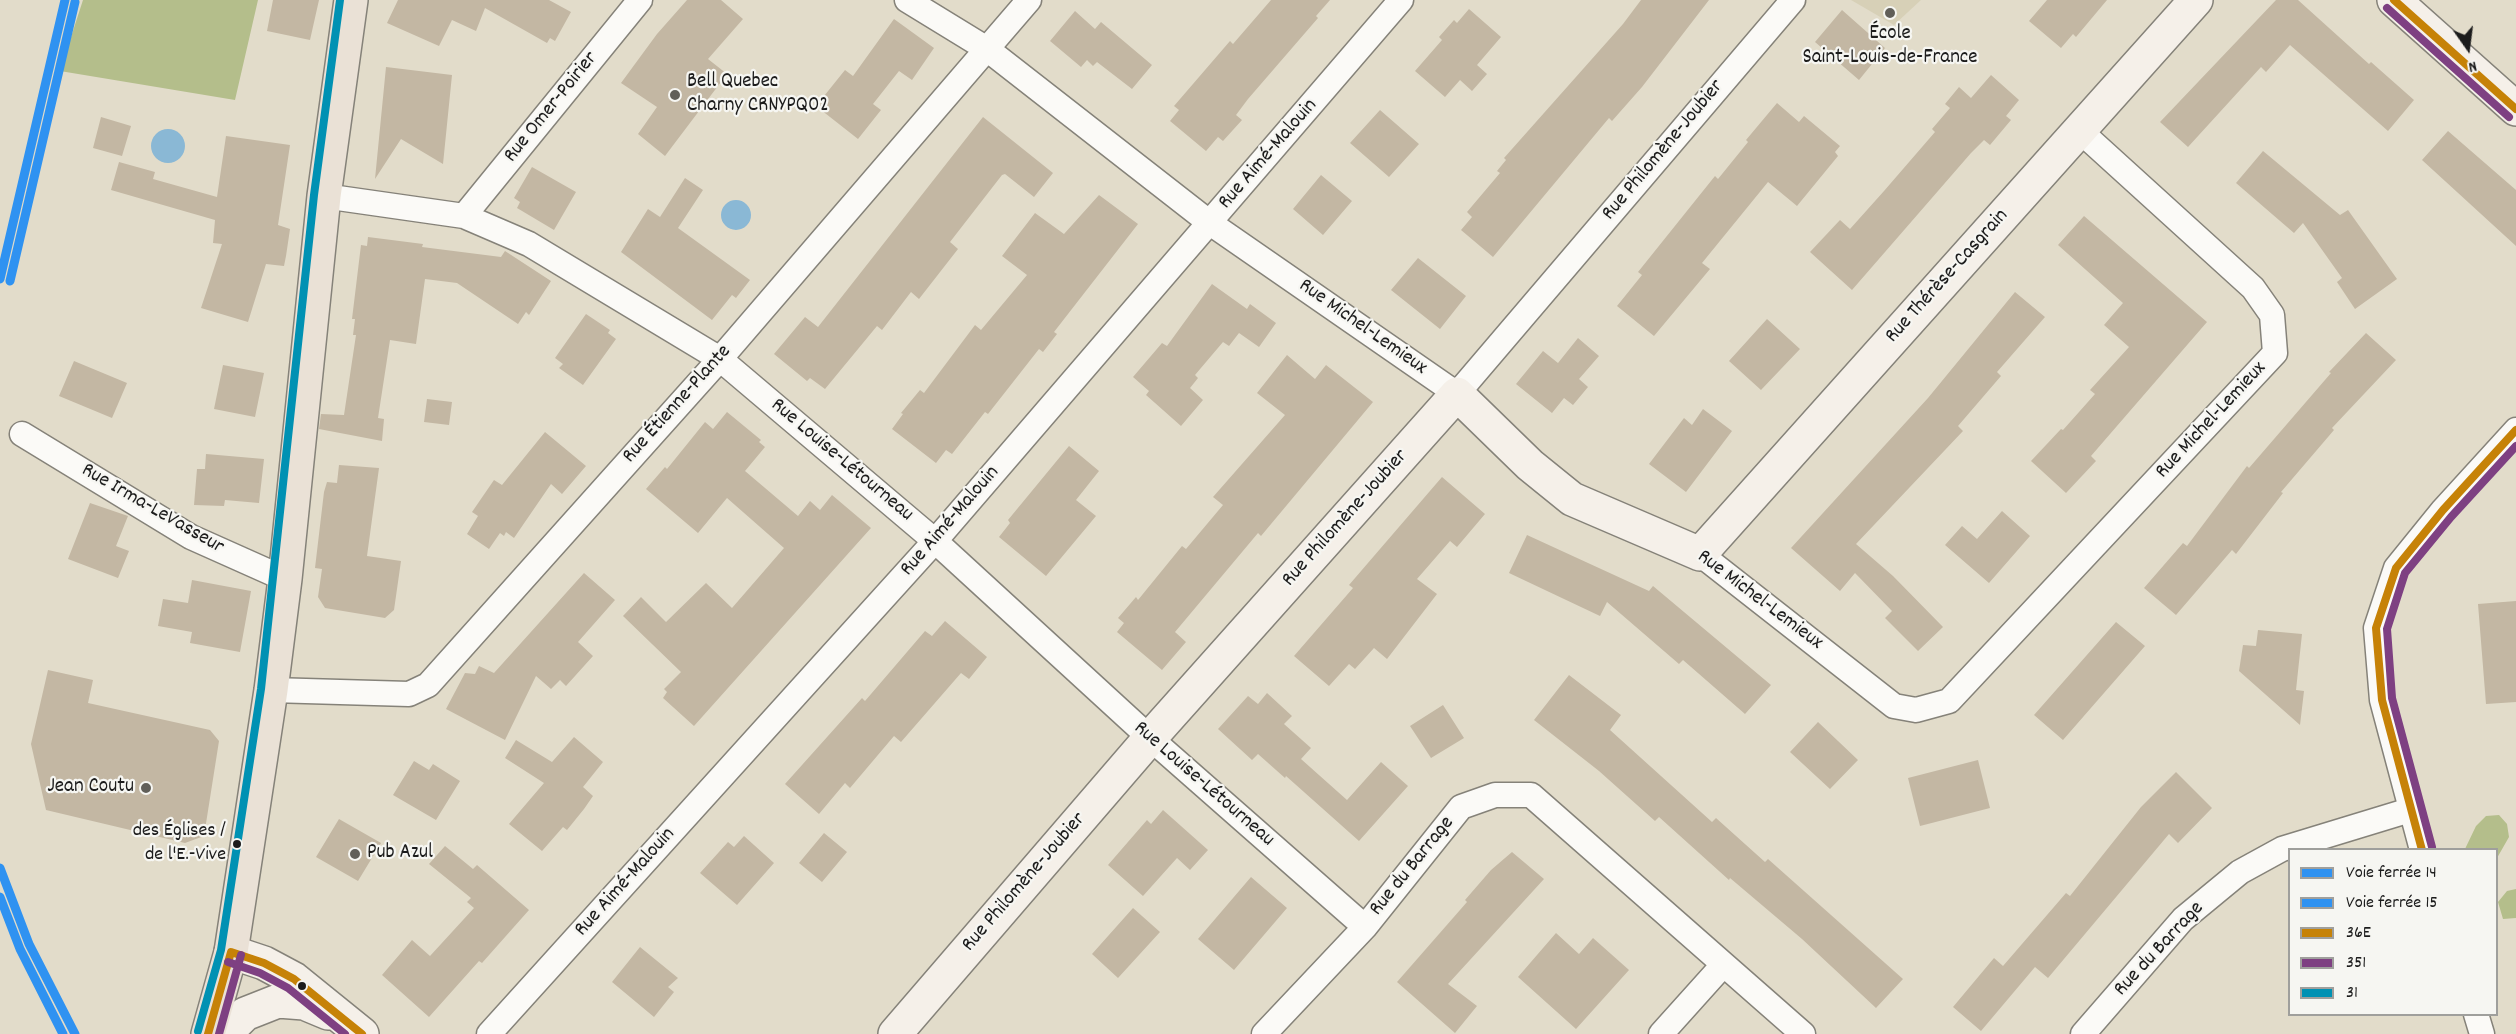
<!DOCTYPE html>
<meta charset="utf-8">
<style>
body{margin:0}
#map{position:relative;width:2516px;height:1034px;overflow:hidden;background:#e2dcca;font-family:Dekko,sans-serif}
canvas{display:block}
.legend{position:absolute;left:2288px;top:848px;width:210px;height:168px;box-sizing:border-box;background:#f6f6f2;border:2px solid #9f9f9c;margin:0;padding:8px 10px;list-style:none;font-size:18px;color:#1c1c1c}
.legend li{display:flex;align-items:center;gap:12px;height:30px}
.legend b{width:30px;border:2px solid #9f9f9c}
.north{position:absolute;left:2438px;top:18px;width:60px;height:60px;-webkit-text-stroke:4px #f6f6f2;paint-order:stroke;rotate:166deg;font-size:16px;font-weight:700;line-height:24px;text-align:center;color:#1c1c1c}
.north::after{content:'';display:block;margin:auto;width:21px;height:27px;background:#1c1c1c;clip-path:polygon(50% 0,100% 100%,50% 72%,0 100%)}
</style>
<div id="map">
<canvas width="2516" height="1034"></canvas>
<ul class="legend">
<li><b style="height:8px;background:#2f92f1"></b>Voie ferrée 14</li>
<li><b style="height:8px;background:#2f92f1"></b>Voie ferrée 15</li>
<li><b style="height:8px;background:#c68207"></b>36E</li>
<li><b style="height:8px;background:#7e4082"></b>351</li>
<li><b style="height:8px;background:#0091b3"></b>31</li>
</ul>
<div class="north">N</div>
</div>
<script>
const ctx = document.querySelector('canvas').getContext('2d');
ctx.lineJoin = 'round';
function fill(path, color) { ctx.fillStyle = color; ctx.fill(path, 'evenodd'); }
const toPath = rows => new Path2D(rows.map(r => 'M' + r).join(''));
function trace(path, color, width, dash) { ctx.strokeStyle = color; ctx.lineWidth = width; ctx.lineCap = dash ? 'butt' : 'round'; ctx.setLineDash(dash || []); ctx.stroke(path); }
function drawText(font, color, halo, rows, align = 'center') {
  ctx.font = font + ' Dekko,sans-serif'; ctx.lineWidth = 4.5; ctx.setLineDash([]); ctx.textBaseline = 'middle'; ctx.strokeStyle = halo; ctx.fillStyle = color; for (const [text, x, y, turn = 0] of rows) {
    ctx.save(); ctx.translate(x, y); ctx.rotate((+turn || 0) * Math.PI / 180); ctx.textAlign = isNaN(turn) ? turn : align; if (halo) ctx.strokeText(text, 0, 0); ctx.fillText(text, 0, 0); ctx.restore();
  }
}
fill(toPath([
 [1851,0,1921,0,1894,25]
]), '#d7d0b7');
fill(toPath([
 [83,0,258,0,235,100,60,71],
 [2499,815,2507,824,2509,837,2497,858,2496,850,2465,849,2476,826,2486,816],
 [2516,889,2516,918,2503,919,2498,902,2507,891]
]), '#b4be8b');
fill(toPath([
 '151 146a17 17 0 1 1 34 0a17 17 0 1 1-34 0Z',
 '721 215a15 15 0 1 1 30 0a15 15 0 1 1-30 0Z'
]), '#8ab8d5');
fill(toPath([
 [273,0,319,0,310,40,267,31],
 [398,0,549,0,571,12,555,41,550,38,547,43,485,8,476,31,452,20,439,46,387,23],
 [687,0,721,0,743,19,708,59,727,74,665,156,638,134,657,107,621,83,657,34],
 [1271,0,1330,0,1316,16,1318,18,1248,99,1236,115,1242,120,1223,141,1218,137,1206,151,1170,121,1179,110,1174,106,1230,41,1233,44],
 [1641,0,1709,0,1642,87,1612,121,1609,118,1493,257,1461,230,1472,217,1467,212,1500,173,1497,171,1506,160,1504,158,1623,24],
 [2047,0,2107,0,2076,37,2073,34,2061,48,2029,21],
 [2276,0,2298,0,2369,64,2371,62,2414,100,2388,131,2290,45,2266,72,2261,67,2188,147,2160,122],
 [1469,9,1501,37,1477,65,1487,74,1472,91,1460,80,1445,97,1415,71,1442,40,1439,37,1454,20,1457,23],
 [1842,10,1885,48,1859,80,1815,42],
 [1075,11,1095,29,1101,22,1152,65,1132,89,1097,62,1093,66,1087,60,1081,67,1050,41],
 [894,19,934,48,912,80,899,71,873,104,881,110,858,139,816,106,845,70,853,76],
 [386,67,452,75,443,164,401,139,375,179],
 [1991,75,2019,100,2006,116,2011,120,1990,145,1984,140,1971,153,1852,290,1810,252,1840,220,1850,229,1884,191,1935,132,1932,129,1950,108,1945,104,1959,87,1971,98],
 [1777,103,1799,122,1804,116,1840,146,1835,152,1838,156,1797,206,1768,182,1702,263,1710,269,1654,336,1617,306,1642,275,1638,272,1715,176,1718,179,1748,142,1746,140],
 [1380,110,1419,144,1389,177,1350,143],
 [101,117,131,126,122,156,93,148],
 [983,117,1053,173,1034,197,1005,174,1002,175,950,242,958,249,919,299,911,292,882,330,877,326,825,389,810,378,807,381,774,354,805,317,818,327],
 [2448,131,2516,190,2516,246,2422,160],
 [226,136,290,145,278,225,290,229,286,256,284,266,266,264,248,322,201,308,222,244,213,243,215,220,111,190,119,162,155,172,153,179,217,197],
 [2263,151,2340,215,2348,210,2397,279,2355,309,2337,282,2342,278,2303,223,2294,233,2236,183],
 [532,167,576,192,554,230,517,208,520,202,514,198],
 [1321,175,1352,201,1323,235,1293,209],
 [685,178,703,190,678,228,750,280,736,298,732,295,712,320,621,252,648,209,660,217],
 [1099,195,1138,224,1054,332,1057,334,1043,352,1039,349,988,414,985,412,952,454,946,450,936,463,892,429,903,414,901,413,920,390,924,393,975,325,981,330,1027,275,1002,256,1035,213,1064,234],
 [2084,216,2207,322,2091,456,2096,461,2066,493,2031,461,2061,429,2063,430,2095,394,2090,390,2129,347,2104,325,2123,303,2058,245],
 [368,237,423,244,422,247,501,257,505,251,551,281,529,315,526,312,518,324,457,283,425,279,416,344,390,340,378,418,384,419,382,441,319,429,321,414,344,415,356,335,353,335,355,319,352,319,361,245,367,246],
 [1418,258,1466,296,1440,329,1391,290],
 [1212,284,1247,309,1250,304,1276,323,1259,347,1239,333,1229,346,1223,342,1195,375,1198,378,1190,388,1203,400,1181,426,1146,395,1149,391,1133,377,1162,343,1167,346],
 [2015,292,2045,317,1997,372,2001,376,1958,426,1963,431,1856,544,1893,576,1943,627,1918,651,1885,618,1892,611,1855,573,1840,591,1791,548,1928,398],
 [586,314,610,330,608,333,616,339,583,385,559,368,563,364,555,358],
 [1767,319,1800,349,1761,390,1729,361],
 [2366,333,2396,360,2332,428,2334,430,2281,492,2283,493,2236,554,2232,550,2176,615,2144,588,2183,543,2187,546,2247,466,2249,468,2331,373,2329,372],
 [1578,338,1599,356,1579,379,1588,387,1573,405,1564,398,1552,413,1516,384,1543,351,1558,363],
 [1287,355,1315,379,1326,365,1373,402,1261,536,1258,533,1175,632,1186,642,1162,670,1117,632,1124,623,1118,618,1136,597,1138,600,1182,546,1186,549,1223,505,1213,497,1285,415,1257,393],
 [74,361,127,383,112,418,59,396],
 [223,365,264,373,255,417,214,409],
 [427,399,452,402,449,425,424,422],
 [1703,409,1732,431,1686,492,1649,464,1684,418,1692,425],
 [727,412,761,440,759,442,765,447,745,471,798,516,810,501,820,510,832,495,871,528,694,726,663,698,667,692,664,689,681,672,623,616,641,597,666,622,706,583,732,608,784,548,727,498,698,533,646,489,665,467,667,469,705,422,713,429],
 [545,432,586,466,562,494,551,484,514,538,506,532,504,536,500,533,489,549,467,534,478,516,472,512,494,480,502,485],
 [1069,446,1099,471,1076,500,1096,516,1046,576,999,537,1010,523,1008,520],
 [206,454,264,459,259,503,225,500,224,506,194,505,197,469,205,469],
 [339,465,379,468,367,556,401,561,394,610,385,618,325,608,318,597,322,569,315,568,324,492,327,482,337,483],
 [1442,477,1485,514,1457,547,1450,541,1417,579,1437,594,1387,659,1374,648,1355,669,1349,664,1329,686,1294,656,1353,588,1349,585],
 [90,503,128,516,116,546,129,551,118,578,68,559],
 [2002,511,2030,536,1989,583,1945,545,1962,526,1977,539],
 [1527,535,1649,591,1653,586,1771,685,1745,714,1683,660,1679,664,1607,602,1600,616,1509,573],
 [584,573,615,600,578,642,593,656,566,686,560,680,551,689,536,676,505,740,446,709,465,673,475,674,479,666,494,673],
 [192,580,251,591,240,652,190,643,192,632,158,626,163,599,188,603],
 [2516,601,2516,702,2486,704,2478,604],
 [945,621,987,657,969,679,961,673,901,742,894,736,850,788,845,783,819,814,785,784,862,698,865,701,925,631,932,636],
 [2116,622,2145,646,2063,740,2034,715],
 [2258,630,2302,634,2296,690,2304,691,2300,725,2239,671,2243,645,2256,646],
 [48,670,93,680,88,703,210,730,219,741,204,836,185,843,46,810,31,744],
 [1569,675,1621,715,1610,730,1712,822,1716,818,1765,862,1768,859,1903,979,1876,1008,1802,939,1730,878,1729,880,1659,817,1655,821,1599,771,1534,720],
 [1267,693,1292,716,1284,724,1311,748,1301,759,1347,800,1381,762,1408,786,1359,841,1286,776,1285,778,1258,754,1252,760,1218,729,1248,696,1258,704],
 [1443,705,1464,738,1431,758,1410,726],
 [1818,722,1858,760,1830,789,1790,752],
 [574,737,603,762,583,787,593,796,584,809,567,830,563,827,542,851,509,824,544,783,505,758,516,740,552,762],
 [1978,760,1990,808,1920,826,1908,778],
 [414,761,429,770,433,764,460,781,436,820,393,795],
 [2176,772,2212,808,2178,843,2169,834,2048,978,2035,967,1981,1031,1953,1007,1994,958,2003,966,2066,893,2070,896,2141,807],
 [1163,810,1208,850,1190,870,1177,858,1143,896,1108,865,1147,820,1151,824],
 [339,819,381,843,358,881,316,857],
 [824,833,847,852,822,882,799,863],
 [744,836,774,863,737,905,700,873,728,842,734,847],
 [445,846,473,869,477,865,529,910,482,963,479,961,429,1017,382,975,412,940,430,956,474,908,467,902,471,898,429,864],
 [1512,852,1544,879,1448,984,1477,1006,1455,1033,1397,982,1467,902,1465,900,1491,870],
 [1251,877,1287,908,1234,970,1198,939],
 [1133,908,1160,932,1118,978,1092,954],
 [1556,933,1579,954,1593,938,1629,970,1576,1029,1518,977],
 [640,947,678,978,668,987,674,992,654,1017,612,982]
]), '#c3b7a3');
const street = toPath([
 [907,0,987,49,1210,223,1457,394,1793,0],
 [324,196,464,216,529,244,720,359,935,541,1150,738,1365,927],
 [464,216,640,0],
 [22,434,191,537,285,579],
 [1700,554,1894,706,1916,710,1949,701,2275,353,2272,315,2253,288,2079,130],
 [271,690,409,694,428,685,720,359,1029,0],
 [2422,850,2382,700,2376,628,2396,568,2443,510,2516,430],
 [2476,1014,2482,1034],
 [489,1034,935,541,1401,0],
 [1264,1034,1365,927,1461,807,1495,795,1531,795,1803,1034],
 [1661,1034,1723,965],
 [2083,1034,2183,919,2240,872,2282,849,2410,810]
]);
const secondary = toPath([
 [2394,0,2516,109],
 [231,952,264,963,294,979,362,1034],
 [225,1034,245,1014,278,1001,304,1003,328,1013],
 [895,1034,1150,738,1457,394,1530,465,1572,499,1700,554,2196,0]
]);
const primary = toPath([
 [208,1034,231,952,271,690,285,579,324,196,351,0]
]);
trace(street, '#858279', 27);
trace(secondary, '#858279', 36);
trace(primary, '#858279', 36);
trace(street, '#fbfaf7', 24);
trace(secondary, '#f5f0e9', 33);
trace(primary, '#eae1d6', 33);
trace(toPath([
 [2394,0,2516,109],
 [2422,850,2382,700,2376,628,2396,568,2443,510,2516,430],
 [231,952,264,963,294,979,362,1034],
 [208,1034,231,952]
]), '#c68207', 8);
trace(toPath([
 [2387,8,2509,117],
 [2432,847,2392,698,2387,629,2405,573,2451,517,2516,446],
 [228,962,260,973,288,988,345,1034],
 [219,1034,241,955]
]), '#7e4082', 8);
trace(toPath([
 [198,1031,221,950,261,689,314,195,340,0]
]), '#0091b3', 8);
trace(toPath([
 [0,279,65,0],
 [0,868,29,944,75,1034]
]), '#2f92f1', 9);
trace(toPath([
 [10,281,75,2],
 [0,897,20,949,63,1034]
]), '#2f92f1', 9);
for (const [x, y, r, color] of [
 [1890,13,6,"#615f59"],
 [675,95,6,"#615f59"],
 [146,788,6,"#615f59"],
 [237,844,5,"#1c1c1c"],
 [355,854,6,"#615f59"],
 [302,986,5,"#1c1c1c"]
]) { const dot = new Path2D(); dot.arc(x, y, r, 0, 2 * Math.PI); ctx.fillStyle = color; ctx.fill(dot); trace(dot, '#f6f6f2', 2); }
drawText('20px', '#1c1c1c', '#f6f6f2', [
 ["des Églises /",226,832],
 ["de l'E.-Vive",226,856]
], 'right');
drawText('21px', '#1c1c1c', '#f6f6f2', [
 ["École",1890,35,"center"],
 ["Saint-Louis-de-France",1890,59,"center"],
 ["Bell Quebec",687,83],
 ["Charny CRNYPQ02",687,107],
 ["Jean Coutu",134,788,"right"],
 ["Pub Azul",367,854]
], 'left');
drawText('21px', '#1c1c1c', '#f6f6f2', [
 ["Rue Omer-Poirier",552,108,-51],
 ["Rue Philomène-Joubier",1664,151,-50],
 ["Rue Aimé-Malouin",1269,155,-49],
 ["Rue Thérèse-Casgrain",1948,277,-48],
 ["Rue Michel-Lemieux",1362,328,35],
 ["Rue Étienne-Plante",678,405,-48],
 ["Rue Michel-Lemieux",2212,421,-47],
 ["Rue Louise-Létourneau",841,461,40],
 ["Rue Irma-LeVasseur",152,510,30],
 ["Rue Philomène-Joubier",1346,519,-48],
 ["Rue Aimé-Malouin",951,522,-49],
 ["Rue Michel-Lemieux",1759,601,37],
 ["Rue Louise-Létourneau",1203,785,41],
 ["Rue du Barrage",1413,867,-51],
 ["Rue Aimé-Malouin",626,883,-48],
 ["Rue Philomène-Joubier",1025,883,-49],
 ["Rue du Barrage",2160,950,-47]
]);
</script>
